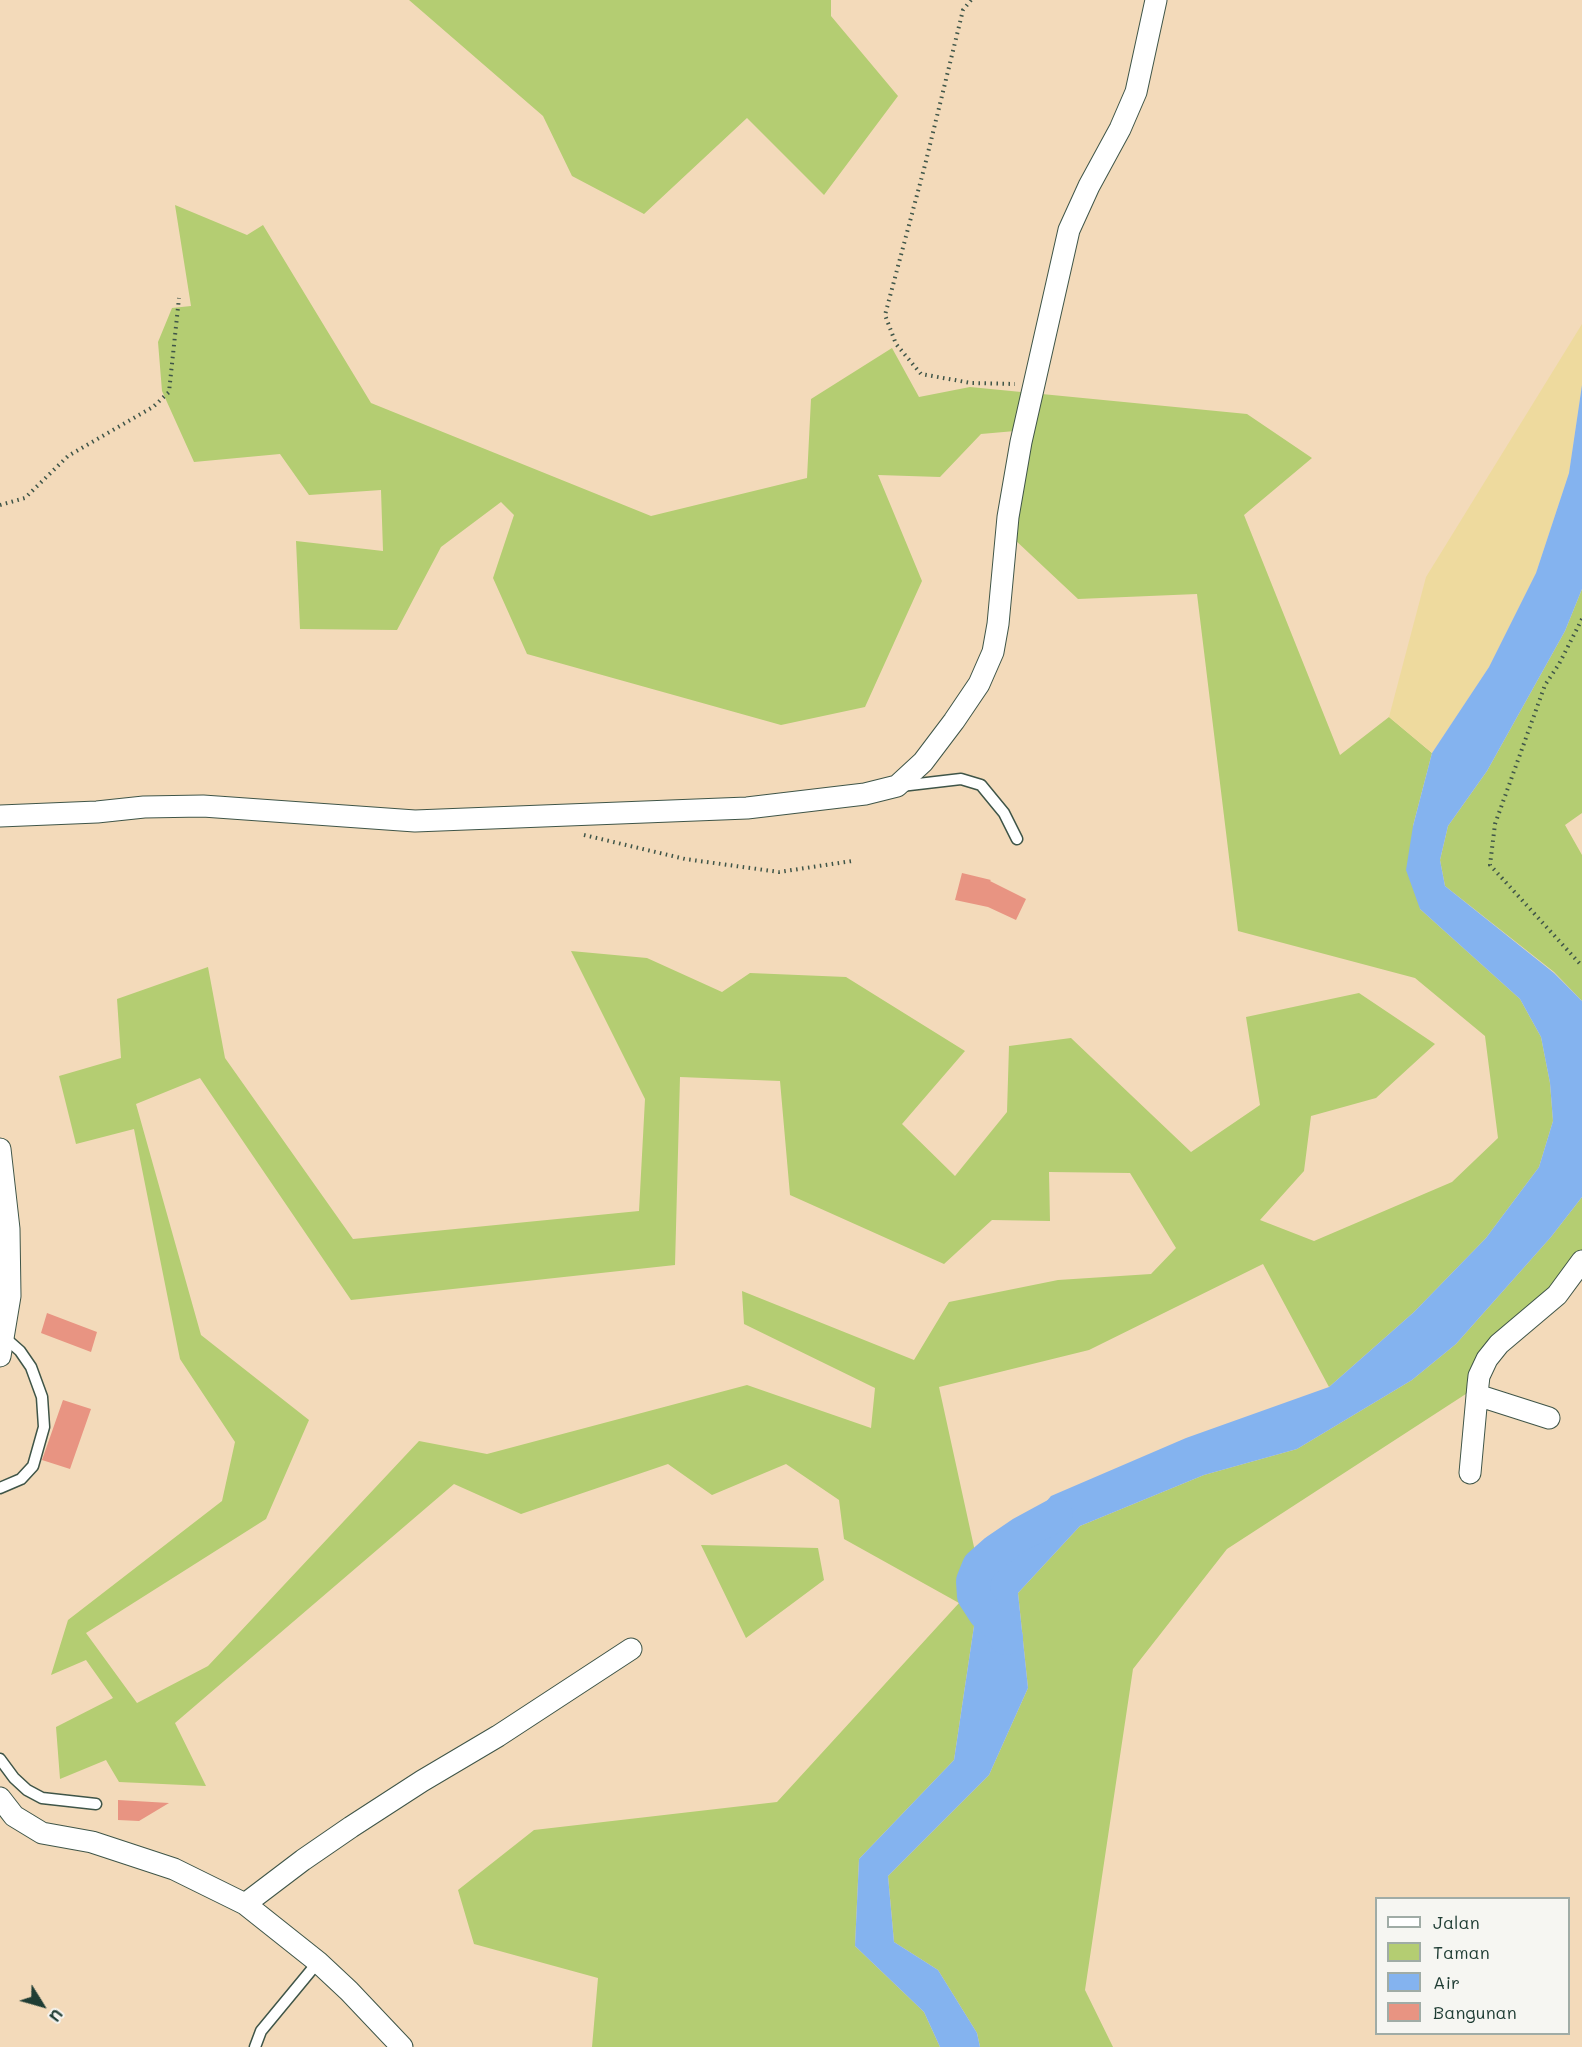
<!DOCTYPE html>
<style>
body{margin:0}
#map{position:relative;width:1582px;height:2047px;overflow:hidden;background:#f3daba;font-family:Mali,sans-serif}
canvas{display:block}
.legend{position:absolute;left:1375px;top:1897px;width:195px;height:138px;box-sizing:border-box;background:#f6f6f2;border:2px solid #a0aca6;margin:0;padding:8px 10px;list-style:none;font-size:18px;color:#1f3d34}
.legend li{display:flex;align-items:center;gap:12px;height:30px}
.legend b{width:30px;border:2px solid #a0aca6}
.north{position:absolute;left:12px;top:1975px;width:60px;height:60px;-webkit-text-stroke:4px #f6f6f2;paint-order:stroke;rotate:127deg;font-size:16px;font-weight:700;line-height:24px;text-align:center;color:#1f3d34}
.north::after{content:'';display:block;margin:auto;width:21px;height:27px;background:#1f3d34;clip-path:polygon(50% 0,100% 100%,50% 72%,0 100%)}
</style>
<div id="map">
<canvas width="1582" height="2047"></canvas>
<ul class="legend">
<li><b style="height:8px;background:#fff"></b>Jalan</li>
<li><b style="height:16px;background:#b4cd72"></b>Taman</li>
<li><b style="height:16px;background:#84b3ef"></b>Air</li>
<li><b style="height:16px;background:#e89482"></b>Bangunan</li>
</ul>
<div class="north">U</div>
</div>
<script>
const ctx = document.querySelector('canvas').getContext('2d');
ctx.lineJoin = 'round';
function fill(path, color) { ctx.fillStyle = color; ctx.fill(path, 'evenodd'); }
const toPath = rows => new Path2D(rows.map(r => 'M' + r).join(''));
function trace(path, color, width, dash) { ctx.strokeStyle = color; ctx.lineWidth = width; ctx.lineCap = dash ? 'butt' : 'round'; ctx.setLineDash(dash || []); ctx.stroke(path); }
fill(toPath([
 [409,0,831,0,831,16,898,96,824,195,747,118,644,214,572,176,543,116],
 [175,205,247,235,263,225,371,403,651,516,807,478,811,399,892,348,919,397,970,387,1247,414,1312,458,1244,515,1340,755,1389,717,1432,753,1413,826,1420,909,1520,999,1541,1037,1550,1083,1553,1121,1539,1167,1486,1238,1414,1312,1329,1387,1263,1264,1089,1350,939,1387,981,1579,954,1760,859,1859,855,1946,924,2012,940,2047,592,2047,598,1978,474,1944,458,1890,534,1830,777,1802,959,1603,844,1539,839,1500,786,1464,712,1495,668,1464,521,1514,454,1484,175,1723,206,1786,119,1782,106,1760,60,1779,56,1727,113,1698,86,1660,51,1675,68,1620,222,1501,235,1442,180,1359,134,1129,76,1144,59,1076,121,1058,117,999,208,967,225,1058,353,1239,639,1211,645,1099,571,951,647,958,722,992,750,973,846,977,965,1051,902,1124,955,1176,1007,1112,1009,1046,1071,1038,1191,1152,1260,1105,1246,1017,1359,993,1435,1044,1376,1098,1311,1116,1304,1171,1260,1220,1314,1241,1452,1182,1498,1138,1485,1036,1415,978,1238,931,1197,594,1078,599,998,524,1015,431,981,434,940,477,878,475,922,581,865,707,781,725,527,654,493,578,514,515,501,502,441,547,397,630,300,629,296,541,383,551,381,490,309,495,280,454,194,462,162,391,158,342,172,308,191,306],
 [680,1077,780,1081,790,1195,944,1264,992,1220,1050,1221,1049,1172,1130,1173,1176,1248,1151,1274,1058,1280,949,1302,914,1360,742,1291,744,1324,875,1388,871,1428,747,1385,487,1454,419,1441,208,1666,137,1703,86,1633,266,1519,309,1420,201,1335,136,1104,200,1078,351,1300,675,1265],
 [1582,589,1582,813,1565,825,1582,855,1582,1001,1554,972,1445,886,1440,860,1448,826,1487,771,1565,631],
 [1582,1197,1582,1253,1472,1390,1227,1549,1133,1669,1085,1990,1113,2047,980,2047,977,2033,938,1970,894,1942,888,1876,989,1775,1028,1688,1018,1593,1080,1526,1204,1475,1297,1449,1412,1380,1456,1344,1551,1237],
 [701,1545,818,1548,824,1580,746,1638]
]), '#b4cd72');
fill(toPath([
 [1582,324,1582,385,1569,473,1536,573,1489,667,1432,753,1389,717,1426,577]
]), '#eeda9e');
fill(toPath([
 [1582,385,1582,589,1565,631,1487,771,1448,826,1440,860,1445,886,1554,973,1582,1001,1582,1197,1551,1237,1456,1344,1412,1380,1297,1449,1204,1475,1080,1526,1018,1593,1028,1688,989,1775,888,1876,894,1942,938,1970,977,2033,980,2047,940,2047,924,2012,855,1946,859,1859,954,1760,981,1579,1051,1496,1186,1438,1329,1387,1414,1312,1486,1238,1539,1167,1553,1121,1550,1083,1541,1037,1520,999,1420,909,1406,870,1413,826,1432,753,1489,667,1536,573,1569,473]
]), '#84b3ef');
trace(toPath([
 [1006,1638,998,1624,985,1613,974,1596,973,1581,979,1566,996,1551,1021,1534,1056,1515]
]), '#84b3ef', 34);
fill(toPath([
 [962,873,991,880,990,881,1026,899,1016,920,988,907,955,900],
 [47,1313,97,1332,91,1352,41,1333],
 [63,1400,91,1409,70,1469,42,1460],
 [118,1800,169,1803,139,1821,118,1820]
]), '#e89482');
const service = toPath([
 [901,786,961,779,981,785,1004,813,1017,839],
 [0,1488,21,1479,33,1466,44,1427,42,1397,31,1367,20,1351,3,1336],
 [0,1759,14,1778,27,1790,42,1798,96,1804],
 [255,2047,261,2031,318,1962]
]);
const minor = toPath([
 [0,816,97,812,144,807,203,806,415,821,747,808,865,794,897,786,923,762,954,721,979,684,993,652,998,624,1008,517,1021,442,1069,230,1089,186,1120,129,1136,92,1156,0],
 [0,1149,9,1229,10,1296,0,1356],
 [1477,1395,1549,1418],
 [1470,1473,1478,1385,1479,1376,1487,1359,1499,1344,1557,1295,1582,1261],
 [0,1798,14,1816,42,1833,92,1842,174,1869,245,1904,318,1962,349,1991,402,2047],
 [245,1904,303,1860,351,1827,422,1781,498,1736,631,1649]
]);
trace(service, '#3f5548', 13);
trace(minor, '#3f5548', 23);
trace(toPath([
 [971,0,963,10,925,165,885,315,896,344,921,374,971,383,1015,384],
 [0,505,25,498,68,456,153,407,169,392,179,298],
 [1582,619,1559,664,1545,685,1495,824,1490,865,1582,966],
 [584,835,685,859,779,872,852,861]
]), '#3f5548', 4, [1.5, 4.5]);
trace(service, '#fff', 10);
trace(minor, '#fff', 21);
</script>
